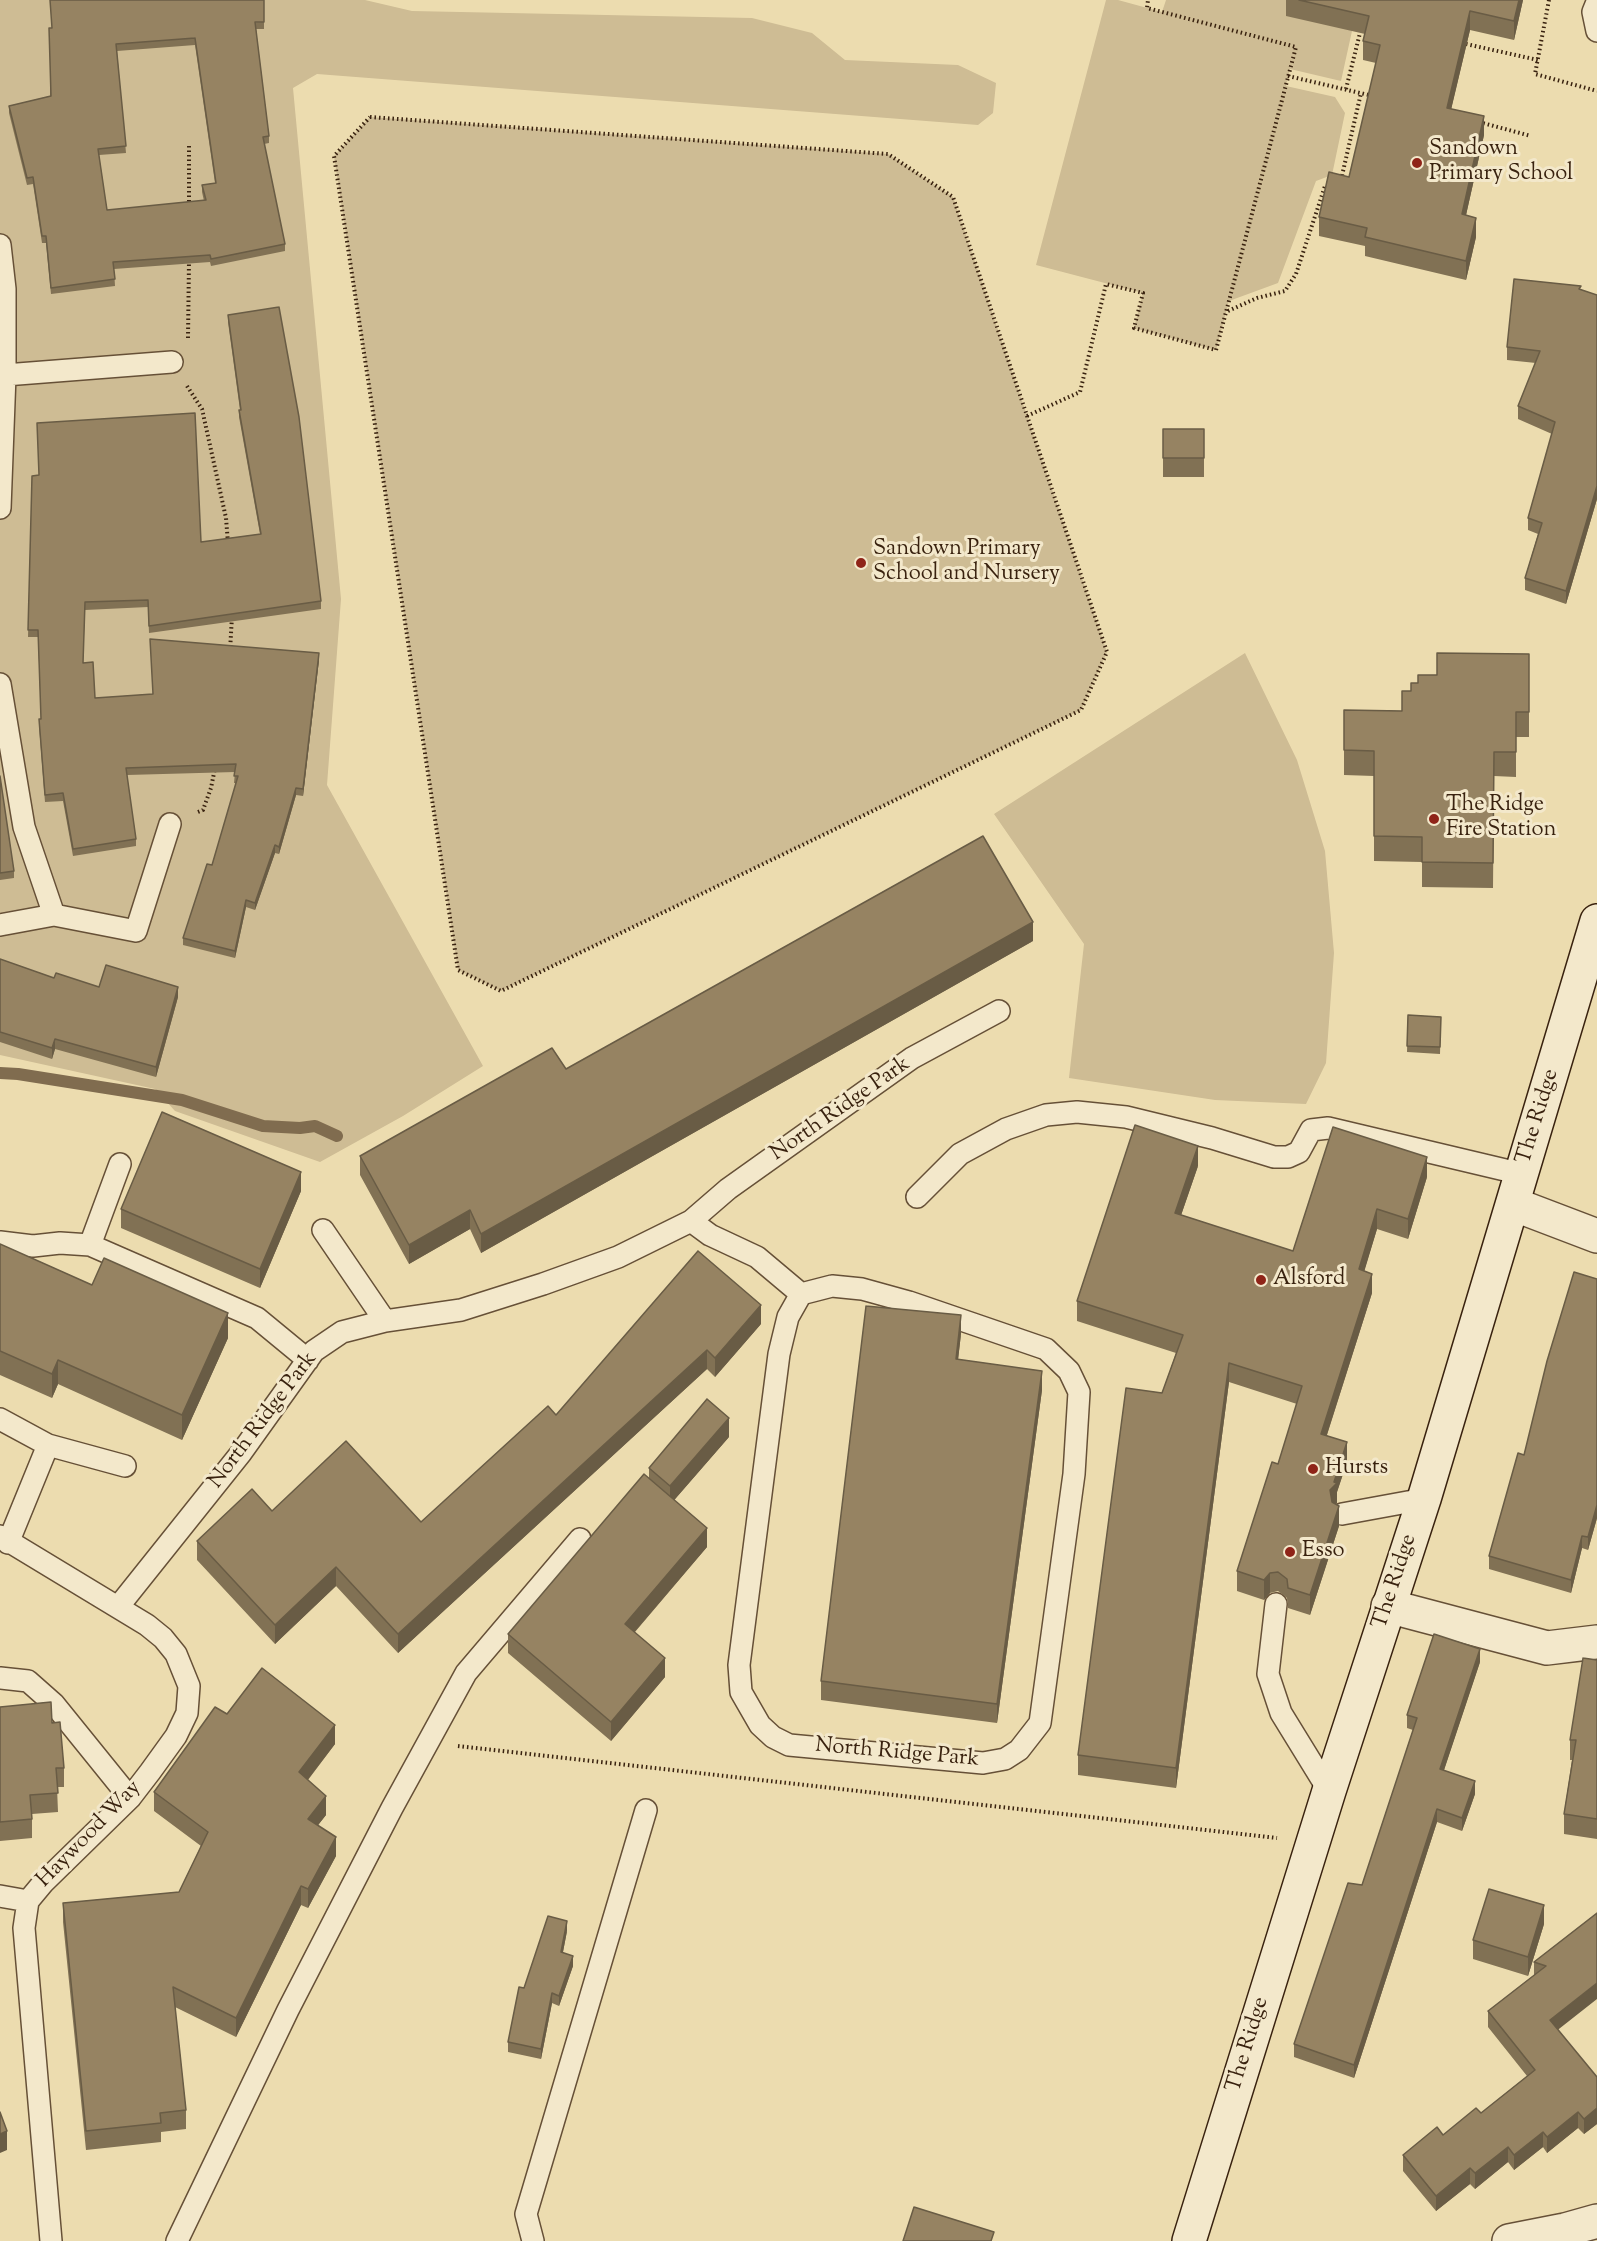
<!DOCTYPE html>
<style>
body{margin:0}
canvas{display:block;background:#ecdcaf}
</style>
<canvas width="1597" height="2241"></canvas>
<script>
const ctx = document.querySelector('canvas').getContext('2d');
ctx.lineJoin = 'round';
function fill(path, color) { ctx.fillStyle = color; ctx.fill(path, 'evenodd'); }
const toPath = rows => new Path2D(rows.map(r => 'M' + r).join(''));
function trace(path, color, width, dash) { ctx.strokeStyle = color; ctx.lineWidth = width; ctx.lineCap = dash ? 'butt' : 'round'; ctx.setLineDash(dash || []); ctx.stroke(path); }
function drawText(font, color, halo, rows, align = 'center') {
  ctx.font = font + ' "Sorts Mill Goudy",serif'; ctx.lineWidth = 6; ctx.setLineDash([]); ctx.textBaseline = 'middle'; ctx.strokeStyle = halo; ctx.fillStyle = color; for (const [text, x, y, turn = 0] of rows) {
    ctx.save(); ctx.translate(x, y); ctx.rotate((+turn || 0) * Math.PI / 180); ctx.textAlign = isNaN(turn) ? turn : align; if (halo) ctx.strokeText(text, 0, 0); ctx.fillText(text, 0, 0); ctx.restore();
  }
}
fill(toPath([
 [0,0,365,0,412,11,752,18,812,33,845,60,958,65,996,83,993,113,978,125,317,74,293,88,341,599,327,785,483,1066,403,1116,320,1162,175,1111,155,1089,0,1055],
 [1106,0,1118,0,1162,12,1166,0,1288,0,1352,31,1341,81,1290,69,1286,86,1335,97,1345,113,1332,175,1316,181,1278,283,1229,301,1216,350,1134,328,1143,293,1036,265],
 [370,117,888,154,953,197,1107,652,1081,710,501,991,458,970,334,156],
 [1245,653,1297,760,1325,851,1334,953,1326,1063,1306,1104,1215,1100,1069,1078,1084,944,994,814]
]), '#cebc94');
trace(toPath([
 [0,1073,18,1074,182,1100,263,1126,300,1128,315,1126,337,1136]
]), '#806c4f', 12);
const service = toPath([
 [1597,2,1593,12,1597,31],
 [0,245,5,289,5,375,0,508],
 [5,375,172,362],
 [0,684,24,827,54,915],
 [0,925,54,915,136,931,170,824],
 [917,1197,960,1154,1006,1129,1046,1115,1077,1112,1126,1117,1212,1138,1274,1157,1288,1157,1299,1152,1311,1130,1328,1128,1522,1174],
 [691,1221,728,1189,912,1058,999,1011],
 [323,1230,385,1321],
 [0,1242,33,1246,60,1243,90,1245,257,1318,308,1360],
 [90,1245,120,1164],
 [832,1286,862,1289,909,1302,1046,1349,1069,1371,1079,1392,1074,1474,1040,1723,1019,1750,1005,1759,983,1763,789,1745,773,1737,760,1725,741,1692,739,1665,779,1354,788,1317,801,1294,832,1286],
 [0,1419,48,1445,125,1466],
 [1342,1514,1424,1499],
 [0,1536,147,1625,163,1638,176,1654,189,1686,187,1713,176,1736,150,1772,130,1798,43,1883,28,1901,24,1928,51,2241],
 [8,1543,48,1445],
 [1276,1604,1268,1674,1281,1713,1329,1791],
 [118,1607,241,1453,314,1351,342,1332,385,1321,461,1310,543,1284,618,1257,691,1221,710,1235,757,1257,801,1294],
 [0,1678,28,1681,54,1704,130,1798],
 [0,1896,28,1901],
 [177,2241,288,2010,392,1808,466,1673,580,1539],
 [533,2241,526,2214,646,1810]
]);
const minor = toPath([
 [1513,1204,1597,1236],
 [1388,1606,1547,1648,1597,1642],
 [1509,2241,1565,2230,1597,2221]
]);
const secondary = toPath([
 [1189,2241,1329,1791,1424,1499,1597,921]
]);
trace(service, '#665037', 24);
trace(minor, '#665037', 36);
trace(secondary, '#39220f', 36);
trace(toPath([
 [1549,0,1535,74,1597,91],
 [1466,44,1538,60],
 [1288,76,1373,96],
 [1346,89,1360,33],
 [370,117,888,154,953,197,1107,652,1081,710,501,991,458,970,334,156,370,117],
 [1479,122,1531,136],
 [1341,180,1361,93],
 [189,206,189,143],
 [1228,311,1257,298,1285,291,1296,274,1325,186,1330,185],
 [188,338,189,261],
 [187,386,202,409,226,518,228,543],
 [1027,416,1080,392,1106,284,1143,293,1134,328,1216,350,1296,47,1147,8,1148,0],
 [230,651,232,616],
 [198,812,203,810,211,788,215,768],
 [458,1746,1277,1838]
]), '#39220f', 4, [1.5, 3]);
trace(service, '#f3e8cb', 21);
trace(minor, '#f3e8cb', 33);
trace(secondary, '#f3e8cb', 33);
fill(toPath([
 [1286,0,1523,0,1514,40,1470,30,1451,109,1484,135,1466,215,1476,237,1466,280,1365,256,1365,246,1319,236,1319,217,1349,177,1376,63,1363,60,1363,41,1365,34,1286,16],
 [264,22,264,29,256,29,269,136,269,143,264,144,285,244,285,251,211,266,210,262,114,269,115,286,51,294,46,243,42,243,33,184,27,185,9,113,9,106,50,96,51,28],
 [195,45,215,183,202,185,202,192,204,201,107,210,99,155,126,153,117,51],
 [1581,290,1597,295,1597,499,1566,604,1525,590,1525,578,1538,534,1528,530,1528,518,1552,434,1518,419,1518,406,1536,363,1507,360,1507,347],
 [228,315,321,601,321,609,149,633,148,607,85,610,83,663,95,698,152,694,319,660,303,796,296,795,279,854,275,853,255,910,246,907,235,958,183,945,183,938,212,865,236,783,234,783,235,772,127,775,136,839,136,846,73,856,63,801,45,802,39,726,39,719,41,719,38,637,28,637,32,476,201,542,260,534,239,417,239,410,240,410,228,322],
 [1163,429,1204,429,1204,477,1163,477],
 [1529,654,1529,737,1516,737,1516,777,1494,776,1493,888,1422,887,1422,862,1374,861,1374,776,1344,775,1344,710,1402,711,1411,691,1418,683,1437,675],
 [0,776,14,871,14,878,0,880],
 [1033,941,481,1253,470,1229,409,1264,360,1175,360,1156,566,1069],
 [0,959,54,978,99,987,178,997,156,1077,55,1049,52,1059,0,1042],
 [1408,1015,1441,1017,1440,1054,1407,1052],
 [1198,1166,1181,1215,1293,1251,1427,1177,1408,1239,1377,1229,1364,1271,1372,1293,1327,1435,1347,1462,1337,1492,1337,1503,1335,1504,1339,1526,1310,1615,1288,1608,1287,1598,1278,1591,1270,1593,1264,1600,1237,1591,1237,1571,1278,1464,1297,1404,1229,1382,1176,1788,1078,1775,1078,1755,1162,1393,1176,1353,1077,1321,1077,1301],
 [301,1191,260,1288,121,1228,121,1209],
 [0,1244,92,1285,228,1338,182,1440,58,1384,52,1398,0,1375],
 [1597,1279,1597,1518,1588,1550,1582,1548,1571,1593,1489,1569,1489,1556,1524,1455],
 [761,1324,715,1377,707,1369,398,1653,336,1586,275,1644,197,1560,197,1541,272,1511,421,1522,556,1415],
 [961,1334,958,1359,1042,1390,997,1723,821,1700,821,1681],
 [729,1437,674,1500,707,1547,635,1632,665,1677,611,1741,508,1653,508,1634,649,1479,649,1468],
 [1597,1660,1597,1839,1564,1834,1564,1814,1572,1760,1570,1760,1570,1740],
 [1480,1662,1444,1770,1475,1794,1462,1831,1437,1822,1354,2078,1294,2057,1294,2044,1362,1885,1413,1730,1407,1728,1407,1715],
 [0,1707,52,1723,64,1768,64,1787,57,1787,58,1812,32,1814,32,1838,0,1841],
 [227,1714,335,1744,308,1780,326,1815,318,1825,336,1856,308,1908,301,1905,236,2037,175,2007,186,2110,186,2129,161,2132,161,2142,86,2150,63,1922,63,1903,179,1892,201,1846,154,1811,154,1792],
 [1597,1913,1558,2030,1597,2077,1597,2124,1584,2134,1578,2128,1547,2153,1543,2147,1514,2170,1508,2162,1475,2189,1470,2184,1436,2211,1403,2171,1403,2155,1443,2135,1481,2113,1527,2076,1488,2027,1488,2011,1534,1975,1534,1962],
 [1544,1924,1528,1976,1473,1959,1473,1940],
 [567,1931,563,1952,573,1966,559,2006,552,2003,541,2059,508,2052,508,2042,524,1988]
]), '#817154');
fill(toPath([
 [1519,0,1523,0,1514,40,1514,21],
 [1470,11,1470,30,1447,127,1447,108],
 [1484,116,1484,135,1462,233,1462,214],
 [1476,218,1476,237,1466,280,1466,261],
 [1597,486,1597,499,1566,604,1566,591],
 [319,653,319,660,303,796,303,789],
 [296,788,296,795,279,854,279,847],
 [275,845,275,853,255,910,255,903],
 [246,900,246,907,235,958,235,951],
 [1033,922,1033,941,481,1253,481,1234],
 [178,987,178,997,156,1077,156,1067],
 [55,1039,55,1049,52,1059,52,1048],
 [1198,1146,1198,1166,1175,1233,1175,1213],
 [1427,1157,1427,1177,1408,1239,1408,1219],
 [301,1172,301,1191,260,1288,260,1269],
 [1377,1209,1377,1229,1359,1289,1359,1269],
 [470,1210,470,1229,409,1264,409,1245],
 [1372,1274,1372,1293,1321,1453,1321,1434],
 [761,1305,761,1324,715,1377,715,1358],
 [228,1313,228,1338,182,1440,182,1415],
 [961,1315,961,1334,956,1378,956,1359],
 [707,1350,707,1369,398,1653,398,1634],
 [58,1360,58,1384,52,1398,52,1374],
 [1229,1363,1229,1382,1176,1788,1176,1768],
 [1042,1371,1042,1390,997,1723,997,1704],
 [729,1418,729,1437,670,1505,670,1486],
 [1347,1442,1347,1462,1337,1492,1337,1503,1330,1510,1330,1490,1334,1482],
 [1597,1505,1597,1518,1588,1550,1588,1537],
 [1339,1506,1339,1526,1310,1615,1310,1595],
 [707,1528,707,1547,625,1643,625,1624],
 [1582,1536,1582,1548,1571,1593,1571,1580],
 [336,1567,336,1586,275,1644,275,1625],
 [1270,1573,1270,1593,1264,1600,1264,1580],
 [1480,1649,1480,1662,1440,1782,1440,1769],
 [665,1658,665,1677,611,1741,611,1722],
 [335,1725,335,1744,299,1791,299,1772],
 [1475,1781,1475,1794,1462,1831,1462,1818],
 [326,1796,326,1815,308,1838,308,1819],
 [1437,1809,1437,1822,1354,2078,1354,2065],
 [336,1837,336,1856,308,1908,308,1889],
 [301,1886,301,1905,236,2037,236,2018],
 [1544,1905,1544,1924,1528,1976,1528,1957],
 [567,1921,567,1931,561,1962,561,1952],
 [573,1956,573,1966,559,2006,559,1996],
 [1597,1983,1597,1999,1550,2036,1550,2020],
 [552,1993,552,2003,541,2059,541,2049],
 [1597,2108,1597,2124,1584,2134,1584,2119],
 [1578,2112,1578,2128,1547,2153,1547,2137],
 [7,2131,7,2150,0,2153,0,2134],
 [1543,2132,1543,2147,1514,2170,1514,2155],
 [1508,2147,1508,2162,1475,2189,1475,2173],
 [1470,2168,1470,2184,1436,2211,1436,2196]
]), '#695c45');
const building = toPath([
 [50,0,264,0,264,22,255,22,269,136,263,137,285,244,211,259,210,255,113,262,115,279,51,288,46,236,42,236,33,177,27,178,9,106,51,96,49,28,52,28,50,0],
 [195,38,216,183,202,185,206,200,107,210,98,149,126,146,116,44,195,38],
 [1299,0,1519,0,1514,21,1470,11,1447,108,1484,116,1462,214,1476,218,1466,261,1365,237,1367,228,1319,217,1329,172,1349,177,1380,45,1363,41,1369,16,1299,0],
 [1514,279,1581,286,1579,289,1597,295,1597,486,1566,591,1525,578,1542,523,1528,518,1555,422,1518,406,1540,351,1507,347,1514,279],
 [279,307,299,417,321,601,149,626,148,600,85,602,83,663,93,662,95,698,153,694,150,639,319,653,303,789,296,788,279,847,275,845,255,903,246,900,235,951,183,938,207,864,212,865,238,776,234,776,236,764,126,768,136,839,73,849,63,793,45,795,39,719,41,719,38,630,28,630,32,476,39,475,37,423,195,413,201,542,261,534,239,410,241,410,228,315,279,307],
 [1163,429,1204,429,1204,458,1163,458,1163,429],
 [1437,653,1529,654,1529,712,1516,712,1516,752,1494,752,1493,863,1422,862,1422,837,1374,836,1374,751,1344,750,1344,710,1402,711,1402,691,1411,691,1411,683,1418,683,1418,675,1437,675,1437,653],
 [0,776,14,871,0,873,0,776],
 [983,836,1033,922,481,1234,470,1210,409,1245,360,1156,552,1048,566,1069,983,836],
 [0,959,54,978,56,973,99,987,106,965,178,987,156,1067,55,1039,52,1048,0,1032,0,959],
 [1408,1015,1441,1017,1440,1047,1407,1046,1408,1015],
 [162,1112,301,1172,260,1269,121,1209,162,1112],
 [1135,1125,1198,1146,1175,1213,1293,1251,1333,1127,1427,1157,1408,1219,1377,1209,1359,1269,1372,1274,1321,1434,1347,1442,1334,1482,1337,1483,1330,1490,1332,1502,1339,1506,1310,1595,1288,1588,1287,1579,1278,1572,1270,1573,1264,1580,1237,1571,1272,1462,1278,1464,1302,1386,1229,1363,1176,1768,1078,1755,1126,1388,1162,1393,1183,1335,1077,1301,1135,1125],
 [0,1244,92,1285,104,1258,228,1313,182,1415,58,1360,52,1374,0,1351,0,1244],
 [698,1251,761,1305,715,1358,707,1350,398,1634,336,1567,275,1625,197,1541,252,1489,272,1511,346,1441,421,1522,548,1406,556,1415,698,1251],
 [1574,1272,1597,1279,1597,1505,1588,1537,1582,1536,1571,1580,1489,1556,1518,1453,1524,1455,1547,1361,1574,1272],
 [866,1306,961,1315,956,1359,1042,1371,997,1704,821,1681,866,1306],
 [707,1399,729,1418,670,1486,649,1468,707,1399],
 [644,1474,707,1528,625,1624,665,1658,611,1722,508,1634,644,1474],
 [1434,1634,1480,1649,1440,1769,1475,1781,1462,1818,1437,1809,1354,2065,1294,2044,1348,1883,1362,1885,1417,1718,1407,1715,1434,1634],
 [1583,1658,1597,1660,1597,1819,1564,1814,1576,1740,1570,1740,1583,1658],
 [262,1668,335,1725,299,1772,326,1796,308,1819,336,1837,308,1889,301,1886,236,2018,173,1987,186,2110,160,2113,161,2123,86,2131,63,1903,179,1892,208,1832,154,1792,215,1707,227,1714,262,1668],
 [51,1702,52,1723,60,1722,64,1768,56,1768,58,1793,30,1795,32,1819,0,1822,0,1707,51,1702],
 [1489,1889,1544,1905,1528,1957,1473,1940,1489,1889],
 [1597,1913,1597,1983,1550,2020,1597,2077,1597,2108,1584,2119,1578,2112,1547,2137,1543,2132,1514,2155,1508,2147,1475,2173,1470,2168,1436,2196,1403,2155,1437,2127,1443,2135,1476,2108,1481,2113,1535,2070,1488,2011,1546,1966,1534,1962,1597,1913],
 [548,1916,567,1921,561,1952,573,1956,559,1996,552,1993,541,2049,508,2042,519,1987,524,1988,548,1916],
 [0,2112,7,2131,0,2134,0,2112],
 [914,2207,994,2232,991,2241,903,2241,914,2207]
]);
fill(building, '#968362');
trace(building, '#695c45', 1.5);
for (const [x, y, r, color] of [
 [1417,163,6,"#8f2418"],
 [861,563,6,"#8f2418"],
 [1434,819,6,"#8f2418"],
 [1261,1280,6,"#8f2418"],
 [1313,1469,6,"#8f2418"],
 [1290,1552,6,"#8f2418"]
]) { const dot = new Path2D(); dot.arc(x, y, r, 0, 2 * Math.PI); ctx.fillStyle = color; ctx.fill(dot); trace(dot, '#f3e8cb', 2); }
drawText('22px', '#39220f', '#f3e8cb', [
 ["Sandown",1429,150],
 ["Primary School",1429,175],
 ["Sandown Primary",873,550],
 ["School and Nursery",873,575],
 ["The Ridge",1446,806],
 ["Fire Station",1446,831],
 ["Alsford",1273,1280],
 ["Hursts",1325,1469],
 ["Esso",1302,1552]
], 'left');
drawText('22px', '#39220f', '#f3e8cb', [
 ["North Ridge Park",841,1110,-35],
 ["The Ridge",1539,1117,-73],
 ["North Ridge Park",264,1421,-53],
 ["The Ridge",1396,1582,-72],
 ["North Ridge Park",897,1754,5],
 ["Haywood Way",90,1835,-46],
 ["The Ridge",1249,2045,-73]
]);
</script>
